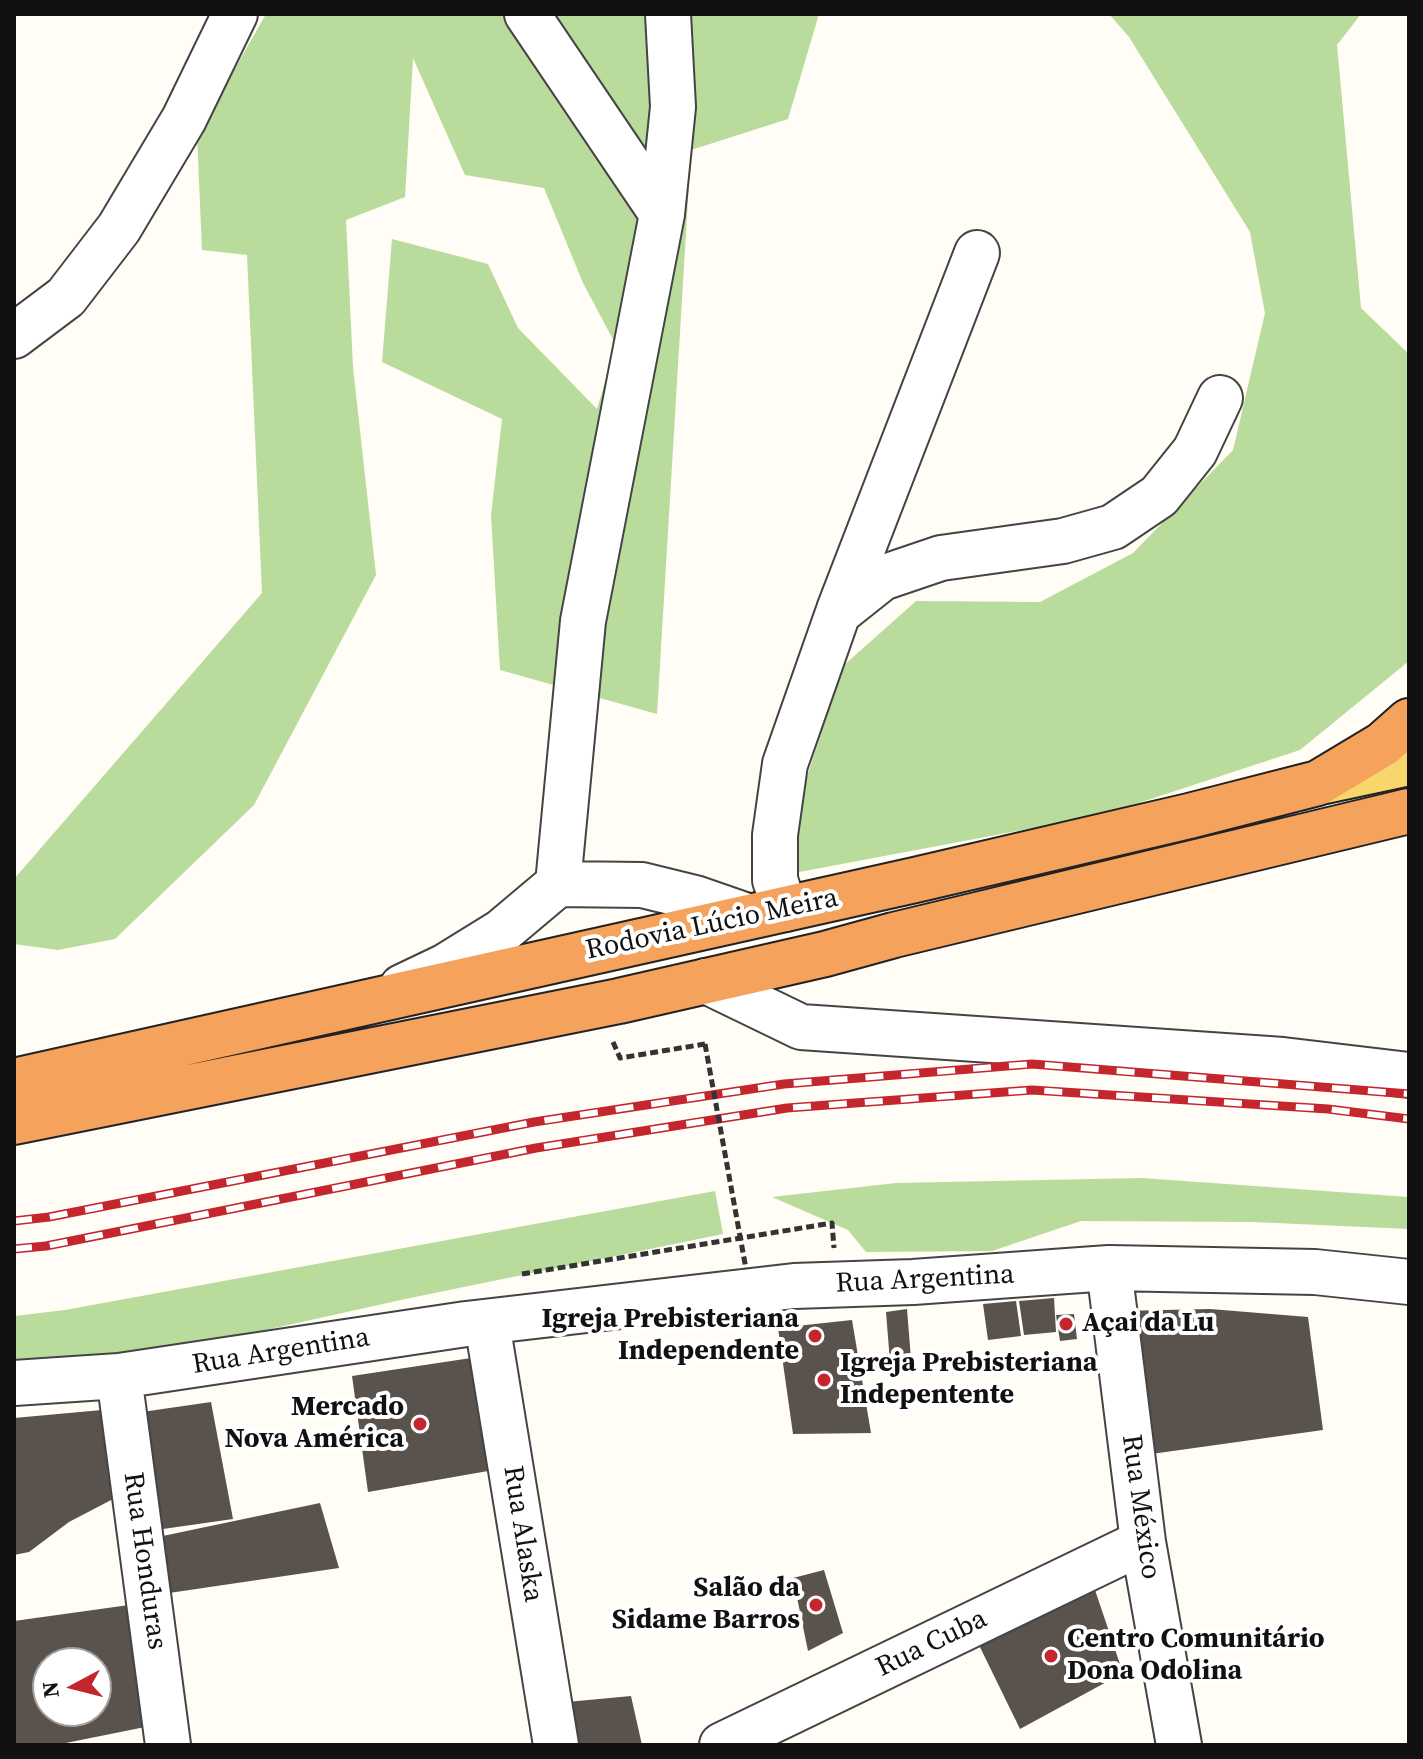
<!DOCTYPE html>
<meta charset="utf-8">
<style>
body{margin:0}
#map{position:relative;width:1423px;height:1759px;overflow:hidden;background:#fffdf5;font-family:"Source Serif 4",serif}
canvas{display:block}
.frame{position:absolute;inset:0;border:16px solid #111;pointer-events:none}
.north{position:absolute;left:32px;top:1647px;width:80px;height:80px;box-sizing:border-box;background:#fff;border:2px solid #a0a0a0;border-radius:50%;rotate:263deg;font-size:22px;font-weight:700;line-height:32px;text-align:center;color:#111}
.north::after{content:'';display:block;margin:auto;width:28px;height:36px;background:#c4262e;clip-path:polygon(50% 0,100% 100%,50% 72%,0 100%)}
</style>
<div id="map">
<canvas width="1423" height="1759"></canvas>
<div class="frame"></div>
<div class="north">N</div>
</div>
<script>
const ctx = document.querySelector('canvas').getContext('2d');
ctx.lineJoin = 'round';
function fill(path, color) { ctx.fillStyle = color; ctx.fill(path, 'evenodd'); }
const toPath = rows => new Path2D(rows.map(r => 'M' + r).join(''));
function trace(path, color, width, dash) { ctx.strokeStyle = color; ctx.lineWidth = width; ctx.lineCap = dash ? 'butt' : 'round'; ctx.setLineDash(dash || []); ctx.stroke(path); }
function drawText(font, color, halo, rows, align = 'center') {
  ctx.font = font + ' "Source Serif 4",serif'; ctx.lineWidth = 8; ctx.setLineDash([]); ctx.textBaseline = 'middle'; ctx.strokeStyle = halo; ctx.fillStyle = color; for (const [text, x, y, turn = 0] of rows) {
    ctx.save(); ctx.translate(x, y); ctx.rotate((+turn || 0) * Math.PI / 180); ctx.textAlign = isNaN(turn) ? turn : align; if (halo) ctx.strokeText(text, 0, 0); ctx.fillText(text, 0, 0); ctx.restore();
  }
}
fill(toPath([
 [266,14,819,14,788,119,691,150,657,714,500,670,491,515,502,419,382,362,392,239,488,264,518,328,597,409,616,345,583,283,544,188,465,175,413,58,405,197,346,220,353,367,376,575,254,805,115,939,58,950,14,944,14,879,262,593,247,255,202,250,197,135],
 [1109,14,1361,14,1337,45,1361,308,1409,354,1409,661,1300,750,1102,815,794,873,806,780,843,666,916,601,1040,602,1133,553,1233,450,1265,313,1250,232,1129,37],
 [1142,1178,1409,1197,1409,1229,1253,1222,1081,1221,992,1251,866,1252,848,1230,772,1197,896,1183],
 [715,1191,723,1234,410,1298,162,1353,14,1359,14,1316,65,1310]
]), '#b9dc9c');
fill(toPath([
 [1054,1298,1056,1332,1024,1335,1019,1301],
 [1016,1301,1021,1336,988,1340,983,1304],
 [907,1309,911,1359,890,1362,886,1312],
 [1210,1309,1308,1317,1323,1430,1137,1456,1118,1311],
 [1074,1314,1077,1339,1060,1341,1056,1315],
 [852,1320,871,1433,793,1434,778,1328],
 [471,1358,488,1471,368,1492,352,1376],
 [211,1402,233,1519,156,1530,135,1413],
 [102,1410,115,1498,69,1522,29,1552,14,1555,14,1418],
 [320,1503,339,1568,169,1593,158,1537],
 [824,1570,843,1633,808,1651,793,1578],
 [1094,1587,1123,1673,1020,1729,976,1639],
 [129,1605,150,1726,56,1745,14,1745,14,1621],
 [48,1663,96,1663,96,1711,48,1711],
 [631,1696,642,1745,573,1745,567,1702]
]), '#5a524d');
const minor = toPath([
 [527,14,662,214],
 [14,336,66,297,119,228,184,119,235,14],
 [839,610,977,253],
 [558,884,583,621,662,214,673,107,668,14],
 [785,909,775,880,775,835,785,764,838,613,882,578,941,558,1063,541,1113,527,1159,496,1195,451,1220,398],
 [706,981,801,1027,1283,1060,1409,1075],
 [402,987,446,966,501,932,558,884,642,885,695,898,747,916],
 [1109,1268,1143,1542,1179,1745],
 [487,1323,556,1745],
 [119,1376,168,1745],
 [14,1383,119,1376,466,1324,794,1286,913,1282,1109,1268,1315,1272,1409,1282],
 [722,1745,1143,1542]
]);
const major = toPath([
 [1325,781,1409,763]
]);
const highway = toPath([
 [14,1081,915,880,1189,816,1318,783,1383,744,1409,721],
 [14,1122,619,1001,825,954,894,935,1409,811]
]);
trace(minor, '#444', 48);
trace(major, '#222', 48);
trace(highway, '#222', 48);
trace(toPath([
 [613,1042,620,1058,705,1044],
 [522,1274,832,1223,834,1248]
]), '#333', 5, [8, 4]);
trace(minor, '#fff', 44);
trace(major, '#f9d66b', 44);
trace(highway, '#f5a25d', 44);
const rail = toPath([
 [14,1221,49,1217,534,1122,784,1084,1032,1064,1409,1094],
 [14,1249,46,1246,536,1148,787,1108,1032,1090,1328,1109,1409,1119]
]);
trace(rail, '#c4262e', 9);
trace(rail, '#fff', 6, [18]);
trace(toPath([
 [705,1044,746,1269]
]), '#333', 5, [8, 4]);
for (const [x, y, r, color] of [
 [1066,1324,8,"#c4262e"],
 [815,1336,8,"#c4262e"],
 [824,1380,8,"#c4262e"],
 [420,1424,8,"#c4262e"],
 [816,1605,8,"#c4262e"],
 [1051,1656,8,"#c4262e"]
]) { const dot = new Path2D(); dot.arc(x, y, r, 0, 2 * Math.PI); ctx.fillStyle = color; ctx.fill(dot); trace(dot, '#fff', 3); }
drawText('28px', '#111', '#fff', [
 ["Rodovia Lúcio Meira",712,925,-12],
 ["Rua Argentina",925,1280,-3],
 ["Rua Argentina",281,1352,-9],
 ["Rua México",1140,1507,82],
 ["Rua Alaska",522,1534,81],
 ["Rua Honduras",144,1561,82],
 ["Rua Cuba",932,1644,-26]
]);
drawText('bold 28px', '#111', '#fff', [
 ["Igreja Prebisteriana",799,1320],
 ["Independente",799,1352],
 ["Açai da Lu",1082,1324,"left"],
 ["Igreja Prebisteriana",840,1364,"left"],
 ["Indepentente",840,1396,"left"],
 ["Mercado",404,1408],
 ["Nova América",404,1440],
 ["Salão da",800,1589],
 ["Sidame Barros",800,1621],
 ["Centro Comunitário",1067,1640,"left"],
 ["Dona Odolina",1067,1672,"left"]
], 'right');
</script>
